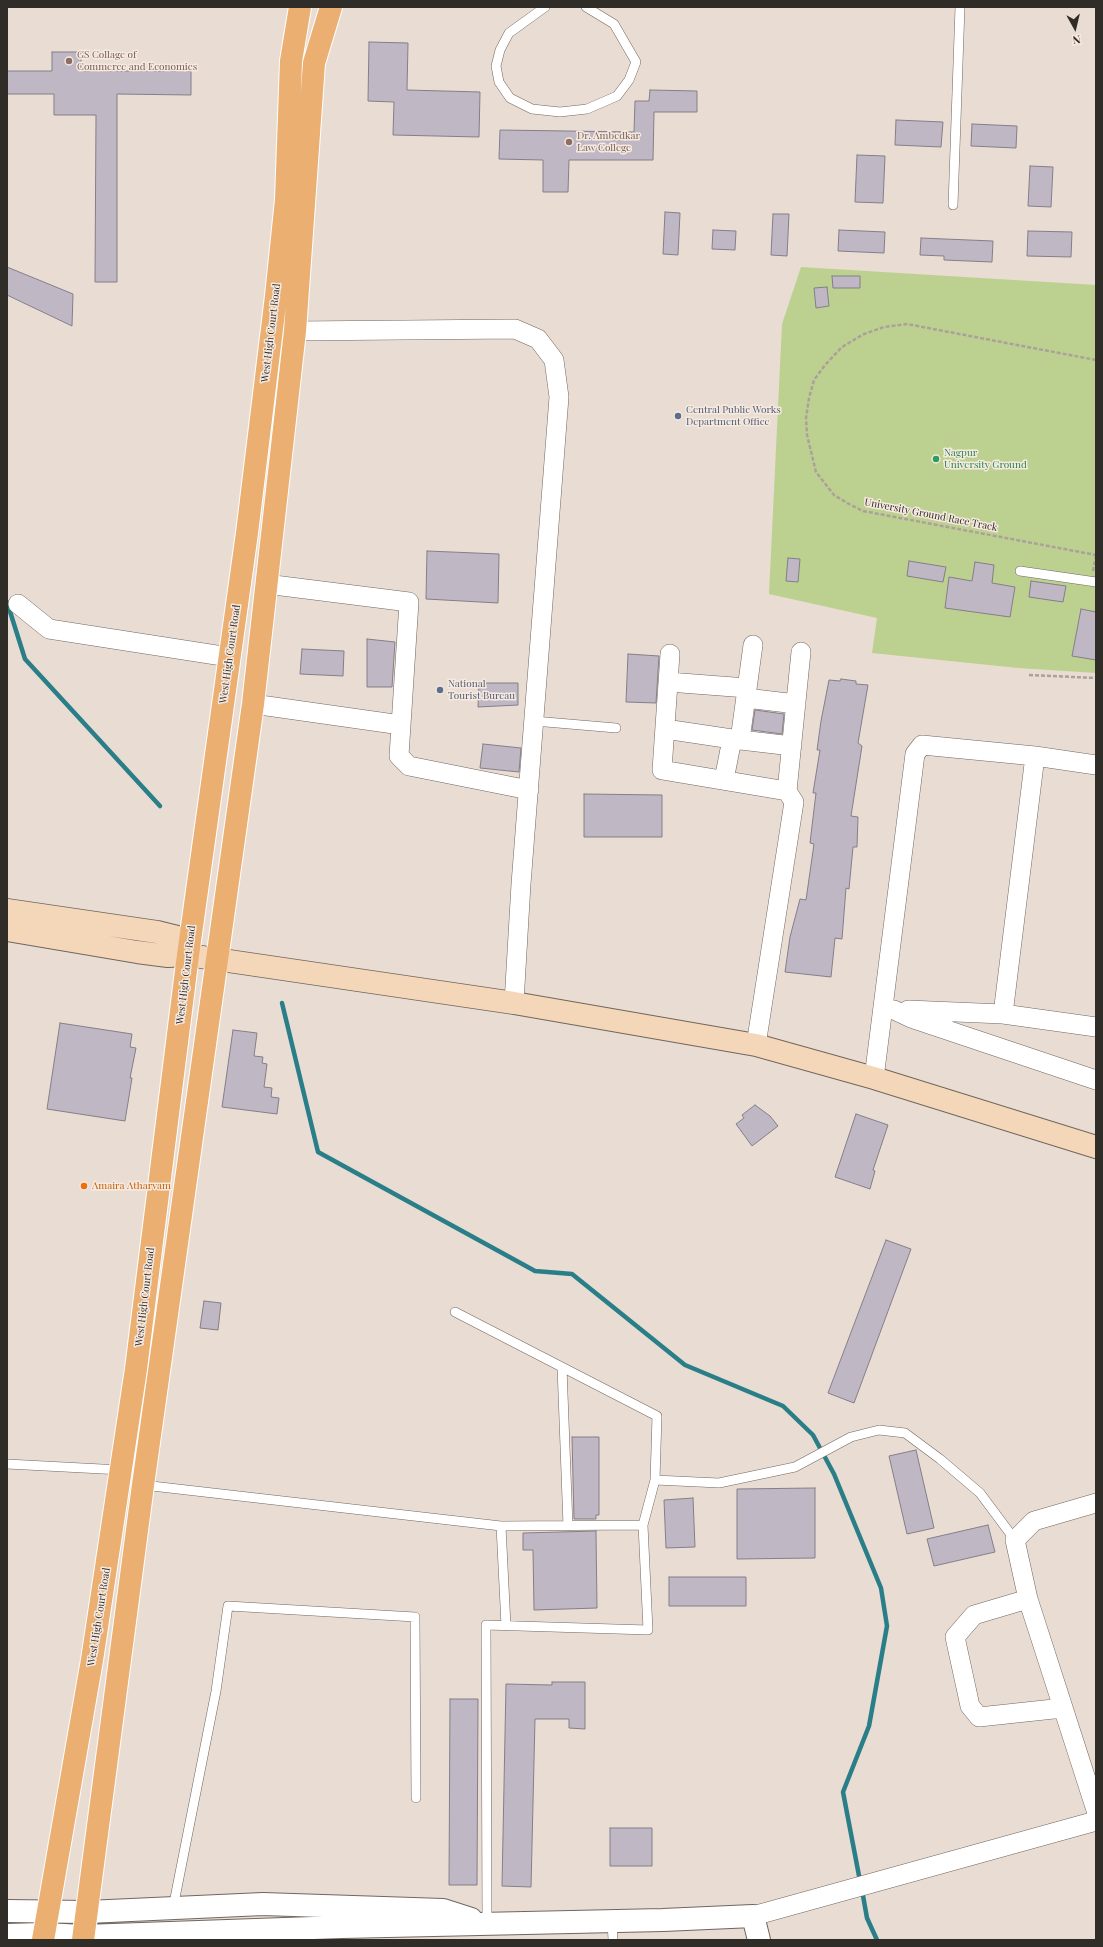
<!DOCTYPE html>
<style>
body{margin:0}
#map{position:relative;width:1103px;height:1947px;overflow:hidden;background:#e9dcd3;font-family:"Playfair Display",serif}
canvas{display:block}
.frame{position:absolute;inset:0;border:8px solid #302c28;pointer-events:none}
.north{position:absolute;left:1055px;top:8px;width:40px;height:40px;-webkit-text-stroke:3px #f6e9e0;paint-order:stroke;rotate:172deg;font-size:11px;font-weight:700;line-height:16px;text-align:center;color:#302c28}
.north::after{content:'';display:block;margin:auto;width:14px;height:18px;background:#302c28;clip-path:polygon(50% 0,100% 100%,50% 72%,0 100%)}
</style>
<div id="map">
<canvas width="1103" height="1947"></canvas>
<div class="frame"></div>
<div class="north">N</div>
</div>
<script>
const ctx = document.querySelector('canvas').getContext('2d');
ctx.lineJoin = 'round';
function fill(path, color) { ctx.fillStyle = color; ctx.fill(path, 'evenodd'); }
const toPath = rows => new Path2D(rows.map(r => 'M' + r).join(''));
function trace(path, color, width, dash) { ctx.strokeStyle = color; ctx.lineWidth = width; ctx.lineCap = dash ? 'butt' : 'round'; ctx.setLineDash(dash || []); ctx.stroke(path); }
function drawText(font, color, halo, rows, align = 'center') {
  ctx.font = font + ' "Playfair Display",serif'; ctx.lineWidth = 3; ctx.setLineDash([]); ctx.textBaseline = 'middle'; ctx.strokeStyle = halo; ctx.fillStyle = color; for (const [text, x, y, turn = 0] of rows) {
    ctx.save(); ctx.translate(x, y); ctx.rotate((+turn || 0) * Math.PI / 180); ctx.textAlign = isNaN(turn) ? turn : align; if (halo) ctx.strokeText(text, 0, 0); ctx.fillText(text, 0, 0); ctx.restore();
  }
}
fill(toPath([
 [801,267,1096,285,1096,673,1018,668,872,653,877,618,769,594,782,324]
]), '#bcd190');
trace(toPath([
 [7,602,25,659,160,806],
 [282,1003,318,1152,535,1271,572,1274,685,1365,783,1406,813,1435,834,1474,881,1588,887,1626,869,1726,843,1792,860,1881],
 [862,1890,867,1918,877,1940]
]), '#2a7e88', 4.5);
const building = toPath([
 [369,42,408,43,407,90,480,92,479,137,393,135,394,102,368,101,369,42],
 [52,52,81,52,81,71,191,71,191,95,117,94,117,282,95,282,96,115,54,115,54,94,7,94,7,71,52,71,52,52],
 [650,90,697,91,697,112,654,112,653,160,569,160,568,192,543,192,543,160,499,159,500,130,634,132,635,101,649,101,650,90],
 [896,120,943,122,941,147,895,145,896,120],
 [972,124,1017,126,1016,148,971,146,972,124],
 [857,155,885,156,883,203,855,202,857,155],
 [1030,166,1053,167,1051,207,1028,206,1030,166],
 [665,212,680,213,678,255,663,254,665,212],
 [773,214,789,214,787,256,771,255,773,214],
 [713,230,736,231,735,250,712,249,713,230],
 [839,230,885,232,884,253,838,251,839,230],
 [1028,231,1072,232,1071,257,1027,256,1028,231],
 [921,238,993,241,992,262,944,260,944,256,920,255,921,238],
 [7,267,73,294,72,326,7,295,7,267],
 [832,276,860,276,860,288,833,288,832,276],
 [827,287,829,306,816,308,814,288,827,287],
 [427,551,499,554,498,603,426,599,427,551],
 [788,558,800,559,798,582,786,581,788,558],
 [909,561,946,567,943,582,907,576,909,561],
 [975,562,994,565,992,583,1015,587,1010,617,945,608,949,577,972,581,975,562],
 [1031,581,1066,586,1063,602,1029,597,1031,581],
 [1081,609,1096,612,1096,660,1072,656,1081,609],
 [367,639,395,642,392,687,367,687,367,639],
 [302,649,344,651,343,676,300,674,302,649],
 [628,654,659,656,656,703,626,702,628,654],
 [841,679,856,681,856,684,868,685,858,743,862,746,851,816,858,817,857,847,853,847,849,889,846,888,842,939,835,938,831,977,785,972,790,937,800,899,806,900,814,844,810,843,816,793,813,793,820,750,817,750,821,721,829,680,840,681,841,679],
 [479,683,518,683,518,705,478,707,479,683],
 [755,710,784,714,782,734,752,730,755,710],
 [483,744,521,748,519,772,480,768,483,744],
 [584,794,662,795,662,837,584,837,584,794],
 [60,1023,132,1034,130,1047,136,1048,130,1078,132,1078,125,1121,47,1109,60,1023],
 [233,1030,257,1033,254,1056,263,1057,262,1063,267,1064,264,1087,272,1088,271,1097,279,1098,277,1114,222,1107,233,1030],
 [755,1105,770,1116,778,1126,752,1146,736,1124,744,1118,742,1115,755,1105],
 [856,1114,888,1125,873,1170,875,1171,870,1189,835,1177,856,1114],
 [886,1240,911,1249,854,1403,828,1393,886,1240],
 [204,1301,221,1303,218,1330,200,1328,204,1301],
 [572,1437,599,1437,599,1515,596,1515,596,1519,574,1519,572,1437],
 [916,1450,934,1528,907,1534,889,1456,916,1450],
 [815,1488,815,1558,737,1559,737,1489,815,1488],
 [693,1498,695,1547,666,1548,664,1500,693,1498],
 [988,1525,995,1552,934,1566,927,1539,988,1525],
 [596,1531,597,1608,534,1610,533,1550,523,1550,523,1533,596,1531],
 [669,1577,746,1577,746,1606,669,1606,669,1577],
 [552,1682,585,1682,585,1729,569,1728,569,1719,535,1719,531,1887,502,1886,506,1684,552,1685,552,1682],
 [450,1699,478,1699,477,1885,449,1885,450,1699],
 [610,1828,652,1828,652,1866,610,1866,610,1828]
]);
fill(building, '#bfb8c4');
trace(building, '#847e89', 1);
const service = toPath([
 [545,7,509,33,500,50,496,66,499,82,510,98,532,109,560,112,587,109,617,96,629,80,636,62,614,24,586,7],
 [953,205,960,7],
 [1020,571,1096,582],
 [534,721,616,728],
 [455,1312,657,1416,655,1480],
 [562,1367,568,1526],
 [7,1464,121,1470],
 [143,1485,501,1526,506,1626],
 [501,1526,643,1525],
 [173,1908,216,1691,228,1606,415,1617,416,1798],
 [612,1921,613,1940],
 [487,1924,486,1625,648,1630,643,1525,655,1480,719,1483,795,1467,851,1437,879,1430,905,1433,940,1459,980,1493,1015,1540]
]);
const minor = toPath([
 [295,331,515,329,538,339,554,360,559,397,521,884,514,1003],
 [266,584,409,602,399,756,409,766,529,790],
 [18,604,49,629,229,657],
 [670,654,662,770,787,791],
 [668,682,747,688],
 [746,698,796,704],
 [253,704,401,725],
 [665,729,732,739,724,780],
 [732,739,792,746],
 [740,740,753,645],
 [894,1010,911,1018,1096,1080],
 [908,1010,1003,1014,1096,1027],
 [1003,1014,1035,756],
 [756,1045,794,802,787,791,801,652],
 [874,1078,915,754,922,745,1035,756,1096,765],
 [1028,1599,1015,1540,1034,1521,1096,1503],
 [1063,1708,979,1717,970,1706,955,1637,974,1615,1028,1599,1096,1810],
 [753,1916,1096,1821]
]);
const tertiary = toPath([
 [7,1911,87,1912,263,1904,443,1910,471,1919],
 [7,1935,43,1934,84,1936,342,1927,663,1920,753,1916,759,1940]
]);
const secondary = toPath([
 [7,910,157,932,177,937,188,955],
 [7,930,137,952,168,956,188,955,514,1003,756,1045,874,1078,1096,1147]
]);
const primary = toPath([
 [43,1940,92,1660,136,1369,188,955,247,533,276,296,286,200,291,61,300,7],
 [83,1940,143,1485,253,704,295,331,314,63,331,7]
]);
trace(service, '#71665e', 10);
trace(minor, '#71665e', 20);
trace(tertiary, '#71665e', 24);
trace(secondary, '#71665e', 24);
trace(primary, '#fff', 24);
trace(toPath([
 [1096,360,907,324,884,327,864,334,842,347,825,365,814,380,809,398,806,418,807,435,816,472,834,495,849,504,863,511,1096,555],
 [1093,571,1096,555],
 [1029,675,1096,678]
]), '#aba19a', 2.5, [4, 2]);
trace(service, '#fff', 9);
trace(minor, '#fff', 19);
trace(tertiary, '#fff', 22);
trace(secondary, '#f4d7b8', 22);
trace(primary, '#eaaf71', 22);
for (const [x, y, r, color] of [
 [69,61,4,"#8d6e63"],
 [569,142,4,"#8d6e63"],
 [678,416,4,"#5c6f8a"],
 [936,459,4,"#2e9e5b"],
 [440,690,4,"#5c6f8a"],
 [84,1186,4,"#e8710a"]
]) { const dot = new Path2D(); dot.arc(x, y, r, 0, 2 * Math.PI); ctx.fillStyle = color; ctx.fill(dot); trace(dot, '#f6e9e0', 1.5); }
drawText('10px', '#785e54', '#f6e9e0', [
 ["GS Collage of",77,55],
 ["Commerce and Economics",77,67],
 ["Dr. Ambedkar",577,136],
 ["Law College",577,148]
], 'left');
drawText('10px', '#302c28', '#f6e9e0', [
 ["West High Court Road",271,333,-83],
 ["University Ground Race Track",931,515,11],
 ["West High Court Road",230,654,-82],
 ["West High Court Road",186,975,-83],
 ["West High Court Road",145,1297,-83],
 ["West High Court Road",99,1617,-81]
]);
drawText('10px', '#4e5e75', '#f6e9e0', [
 ["Central Public Works",686,410],
 ["Department Office",686,422],
 ["National",448,684],
 ["Tourist Bureau",448,696]
], 'left');
drawText('10px', '#27864d', '#f6e9e0', [
 ["Nagpur",944,453],
 ["University Ground",944,465]
], 'left');
drawText('10px', '#c56008', '#f6e9e0', [
 ["Amaira Atharvam",92,1186]
], 'left');
</script>
